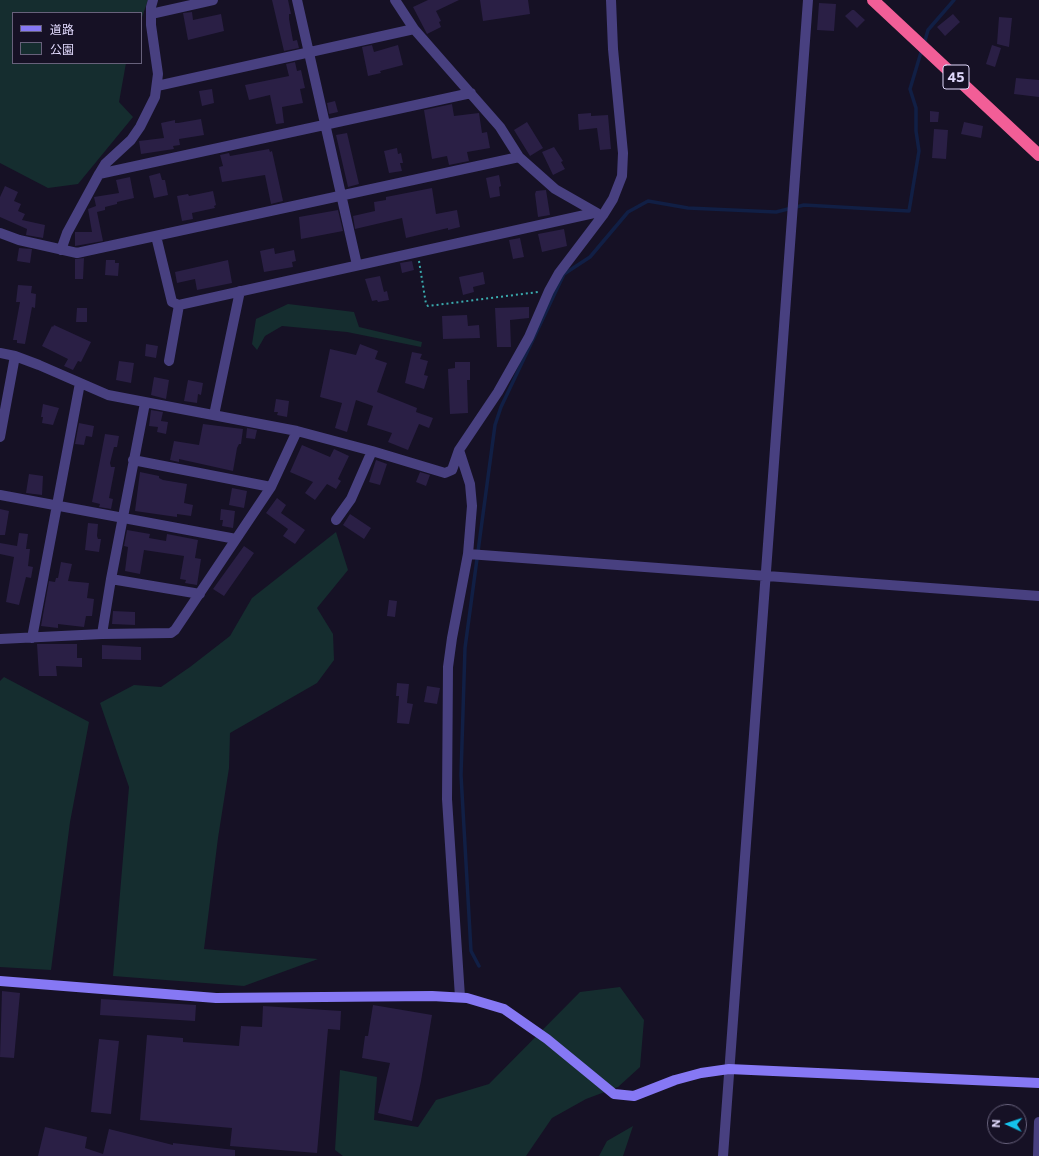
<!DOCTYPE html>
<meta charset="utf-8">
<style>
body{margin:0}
#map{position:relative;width:1039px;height:1156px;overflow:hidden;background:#161125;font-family:Commissioner,"Noto Sans JP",sans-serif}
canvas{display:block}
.legend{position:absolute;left:12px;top:12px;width:130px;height:52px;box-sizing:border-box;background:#161125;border:1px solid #67617b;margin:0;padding:5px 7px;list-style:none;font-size:12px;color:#e0d9fc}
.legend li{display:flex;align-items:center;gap:8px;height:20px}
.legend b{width:20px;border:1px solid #67617b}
.north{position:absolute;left:987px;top:1104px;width:40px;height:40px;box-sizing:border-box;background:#161125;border:1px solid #67617b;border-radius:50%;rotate:273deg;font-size:11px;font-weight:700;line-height:16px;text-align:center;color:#e0d9fc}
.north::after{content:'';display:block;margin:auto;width:14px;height:18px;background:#15c2ec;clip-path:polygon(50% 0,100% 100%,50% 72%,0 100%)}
</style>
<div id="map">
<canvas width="1039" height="1156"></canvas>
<ul class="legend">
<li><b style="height:5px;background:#8678f4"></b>道路</li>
<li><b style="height:11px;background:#152d2f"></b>公園</li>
</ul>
<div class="north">N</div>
</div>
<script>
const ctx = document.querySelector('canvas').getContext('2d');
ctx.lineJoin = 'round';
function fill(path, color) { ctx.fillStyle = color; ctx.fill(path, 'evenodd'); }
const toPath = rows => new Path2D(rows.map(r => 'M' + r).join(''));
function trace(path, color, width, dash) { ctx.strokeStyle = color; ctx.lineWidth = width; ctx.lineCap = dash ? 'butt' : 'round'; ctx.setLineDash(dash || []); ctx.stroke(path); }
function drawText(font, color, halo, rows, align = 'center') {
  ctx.font = font + ' Commissioner,sans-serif'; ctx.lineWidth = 3; ctx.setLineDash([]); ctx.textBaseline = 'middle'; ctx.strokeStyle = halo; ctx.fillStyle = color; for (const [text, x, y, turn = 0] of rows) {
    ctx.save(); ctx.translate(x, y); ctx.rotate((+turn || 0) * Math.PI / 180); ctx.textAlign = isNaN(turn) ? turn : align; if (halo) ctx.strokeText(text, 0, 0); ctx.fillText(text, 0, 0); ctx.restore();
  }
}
fill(toPath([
 [0,0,148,0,141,20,141,13,13,13,13,63,126,63,119,102,133,117,78,184,48,188,0,163],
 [288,304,354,312,359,327,422,342,421,347,347,332,282,326,265,336,257,350,252,344,256,319],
 [336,532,348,570,317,608,333,634,334,660,317,683,230,733,229,768,218,838,204,949,318,959,244,986,113,976,129,787,100,703,134,685,161,687,190,667,230,636,252,598],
 [4,677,89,722,70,822,51,970,0,967,0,681],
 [620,987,644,1020,640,1067,618,1087,586,1099,552,1118,526,1156,343,1156,335,1150,340,1070,377,1077,374,1120,418,1127,436,1100,489,1084,580,992],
 [633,1126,623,1156,599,1156,607,1141]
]), '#152d2f');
trace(toPath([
 [924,44,928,30,954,0],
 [479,966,471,951,461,775,465,648,495,425,501,407,564,274,590,257,628,212,648,201,688,208,776,212,804,205,909,211,919,151,916,131,916,108,910,89,922,49]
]), '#111f45', 3.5);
fill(toPath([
 [272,0,288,0,291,14,289,14,289,19,293,41,297,40,299,48,284,51],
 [428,0,459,0,436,11,441,21,439,22,441,27,427,34,413,7],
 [480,0,528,0,530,14,483,21],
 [819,3,836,4,834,31,817,30],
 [852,10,854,10,865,20,857,28,845,16],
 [192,12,193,20,221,14,224,31,188,40,183,13],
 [953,14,960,22,945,36,937,27],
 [999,17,1012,18,1009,47,997,44],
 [372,45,374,52,398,45,403,65,380,71,381,73,368,76,362,47],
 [992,45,1001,48,995,67,986,64],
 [295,62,297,71,301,70,305,88,300,89,303,103,282,107,284,123,276,124,270,95,249,100,245,85,289,76,286,64],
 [1016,78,1039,80,1039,97,1014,94],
 [212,89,214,103,202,106,199,91],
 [335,101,338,112,329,114,327,103],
 [452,104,454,116,479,113,482,133,487,132,490,148,467,152,469,161,449,165,447,156,432,159,424,110],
 [930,111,939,112,938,122,930,122],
 [591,113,591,116,608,115,611,149,600,150,597,128,579,130,578,114],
 [201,119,204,135,179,139,180,145,173,146,174,149,141,154,139,141,164,138,161,123,175,120,175,123,178,123],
 [527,122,543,148,530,156,514,130],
 [964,122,983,126,981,138,961,134],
 [934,129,948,130,946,159,932,158],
 [347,133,359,184,348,187,336,135],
 [554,147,563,161,561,162,565,169,553,175,542,152],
 [397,148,398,154,401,153,403,163,400,163,402,171,389,173,384,151],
 [269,149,270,152,272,151,283,201,271,204,265,175,222,182,219,167,223,166,220,155,229,153,230,156],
 [160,173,162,180,165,180,168,195,154,198,149,176],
 [499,175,501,186,499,187,500,196,490,198,486,178],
 [130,177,134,198,117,202,117,204,105,207,105,210,97,212,103,241,75,246,75,232,92,232,88,209,96,206,94,197,119,193,116,180],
 [5,186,18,192,14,201,21,204,18,211,25,214,22,220,45,225,43,238,26,235,27,229,0,217,0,197],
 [432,188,436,214,457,210,460,227,448,230,448,228,406,238,402,218,355,229,353,216,375,211,374,202,386,200,386,197],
 [546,190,550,215,538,217,535,194,536,191],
 [213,191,216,205,214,206,215,208,192,213,193,219,182,221,177,196,188,194,189,196],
 [338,210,343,231,301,239,299,217],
 [564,229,567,246,542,252,538,234],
 [520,238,524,257,513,259,509,240],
 [19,248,32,249,30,263,17,261],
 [274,248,275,254,294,250,296,261,292,262,293,267,264,272,260,251],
 [84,258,83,279,75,279,75,259],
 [106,260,115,260,115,263,119,263,118,276,105,275],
 [228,260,232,283,197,290,195,279,177,283,175,272],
 [412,261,414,270,402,273,400,263],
 [483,272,485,284,473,287,474,292,463,295,459,277],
 [380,276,384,292,387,291,389,300,378,302,377,300,372,301,365,279],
 [18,285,32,286,31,293,36,294,35,308,32,307,25,344,17,343,17,340,13,340,20,302,16,302],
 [529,307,529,318,510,320,511,347,497,347,495,308],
 [77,308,87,308,87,322,76,322],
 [467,315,468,326,479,325,480,338,443,339,442,316],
 [54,325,91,342,81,362,78,361,73,370,64,366,68,359,42,346,52,326,53,327],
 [146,344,158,346,156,358,145,356],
 [360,344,378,351,375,359,387,363,377,392,417,408,416,412,433,418,429,428,419,424,408,450,388,442,392,433,367,425,373,406,356,400,347,432,335,428,342,403,320,397,330,349,356,355],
 [412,352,422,354,420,359,428,361,424,375,428,376,424,389,405,383],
 [119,361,134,363,131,383,116,380],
 [455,362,470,362,470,380,467,380,468,413,450,414,448,369,455,368],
 [154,377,169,380,166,399,151,395],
 [188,380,203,383,201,395,198,394,197,403,184,401],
 [276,399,289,401,287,417,277,415,278,412,274,412],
 [43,404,59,408,53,425,42,423,43,417,41,417],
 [151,410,163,412,161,421,168,422,166,434,157,432,158,427,149,426],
 [79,423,94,426,92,437,86,436,84,445,75,444],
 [203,424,243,429,241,444,239,444,237,448,233,471,179,459,179,462,170,460,174,441,199,445],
 [247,428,257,430,255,439,246,438],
 [105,434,119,436,117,447,114,447,110,463,111,467,115,467,109,498,113,499,111,509,99,507,100,504,92,502],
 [302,445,330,457,334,449,349,456,338,479,341,481,336,489,327,484,315,500,305,493,313,482,290,472],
 [376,460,387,464,380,485,369,482],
 [140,472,159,476,159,478,163,480,187,484,184,503,193,505,191,516,177,514,177,517,135,511],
 [420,472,430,475,426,486,416,482],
 [29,474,43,476,42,495,26,493],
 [232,488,247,491,244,508,229,505],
 [277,498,286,505,281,513,305,530,295,544,283,536,288,529,266,513],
 [0,509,9,511,5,535,0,535],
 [221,509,235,511,233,528,222,526,223,520,220,520],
 [350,514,371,528,364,539,343,525],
 [88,523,98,524,97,536,98,539,101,539,99,552,85,550],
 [127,530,150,534,149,538,166,541,167,534,198,540,195,558,201,559,197,585,185,583,186,580,180,579,184,556,144,550,140,574,125,571,128,547,124,546],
 [19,533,28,534,26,549,30,549,28,566,33,567,31,578,26,577,19,605,6,602,14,557,0,554,0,543,17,546],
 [244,546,254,553,224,596,213,589],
 [61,562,72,564,68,581,89,583,87,598,94,599,92,616,86,616,84,627,58,624,58,628,41,626,49,581,55,582,56,578,58,578],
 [389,600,397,601,395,617,387,616],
 [113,611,135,612,135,625,112,624],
 [37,644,77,644,77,658,82,658,82,667,56,666,57,676,39,676],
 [102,645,141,647,141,660,102,659],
 [397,683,409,684,407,703,413,704,409,724,397,723,399,696,396,696],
 [427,686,440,688,437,704,424,702],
 [2,991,20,993,14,1058,0,1057],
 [101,999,196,1005,195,1021,100,1015],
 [373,1005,432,1015,421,1081,412,1121,378,1113,390,1063,362,1058,365,1036,368,1036],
 [263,1006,341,1011,340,1030,328,1029,317,1153,230,1146,232,1128,140,1120,147,1035,183,1038,183,1042,239,1046,241,1026,262,1027],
 [99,1039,119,1041,111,1114,91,1112],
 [45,1127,87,1137,85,1148,103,1154,109,1129,173,1145,173,1143,235,1150,235,1156,38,1156]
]), '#2a1f45');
trace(toPath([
 [419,261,426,304,428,306,538,292]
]), '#3aabae', 2, [2, 3]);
trace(toPath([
 [297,0,357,265],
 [395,0,414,29,500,127,519,157,555,189,597,213],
 [151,14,213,0],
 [157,86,414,29],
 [99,174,471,93],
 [0,233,19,240,77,253,519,157],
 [156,236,172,302,179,305,594,213],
 [61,250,67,233,99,174,105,164,131,140,140,127,155,97,158,74,151,25,151,7,153,0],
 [0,353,15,356,39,365,108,395,297,431,372,451,445,473,452,470,459,450,498,392,529,337,549,291,559,273,603,215,613,199,622,176,623,153,613,49,611,0],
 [169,361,179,305],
 [214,415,240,291],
 [0,437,15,356],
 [459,450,470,484,472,506,468,554,452,638,448,667,447,799,460,997],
 [133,460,271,487],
 [0,495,236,539],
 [336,520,351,499,372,451],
 [468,554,1039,596],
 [111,579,200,594],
 [102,634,111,579,145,403],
 [32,638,80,383],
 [0,639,102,634,171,633,175,630,271,487,297,431],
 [723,1156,808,0],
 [1038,1156,1039,1122]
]), '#484080', 10);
trace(toPath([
 [0,981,216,998,432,996,467,998,504,1009,547,1039,614,1094,634,1096,675,1080,701,1073,729,1069,1039,1083]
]), '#8678f4', 10);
trace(toPath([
 [873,0,1039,155]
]), '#f25e97', 12);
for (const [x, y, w] of [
 [956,77,26]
]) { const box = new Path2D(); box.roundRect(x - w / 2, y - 12, w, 24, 3); ctx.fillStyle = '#161125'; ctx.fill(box); trace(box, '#e0d9fc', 1); }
drawText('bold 14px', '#e0d9fc', null, [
 ["45",956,77]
]);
</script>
